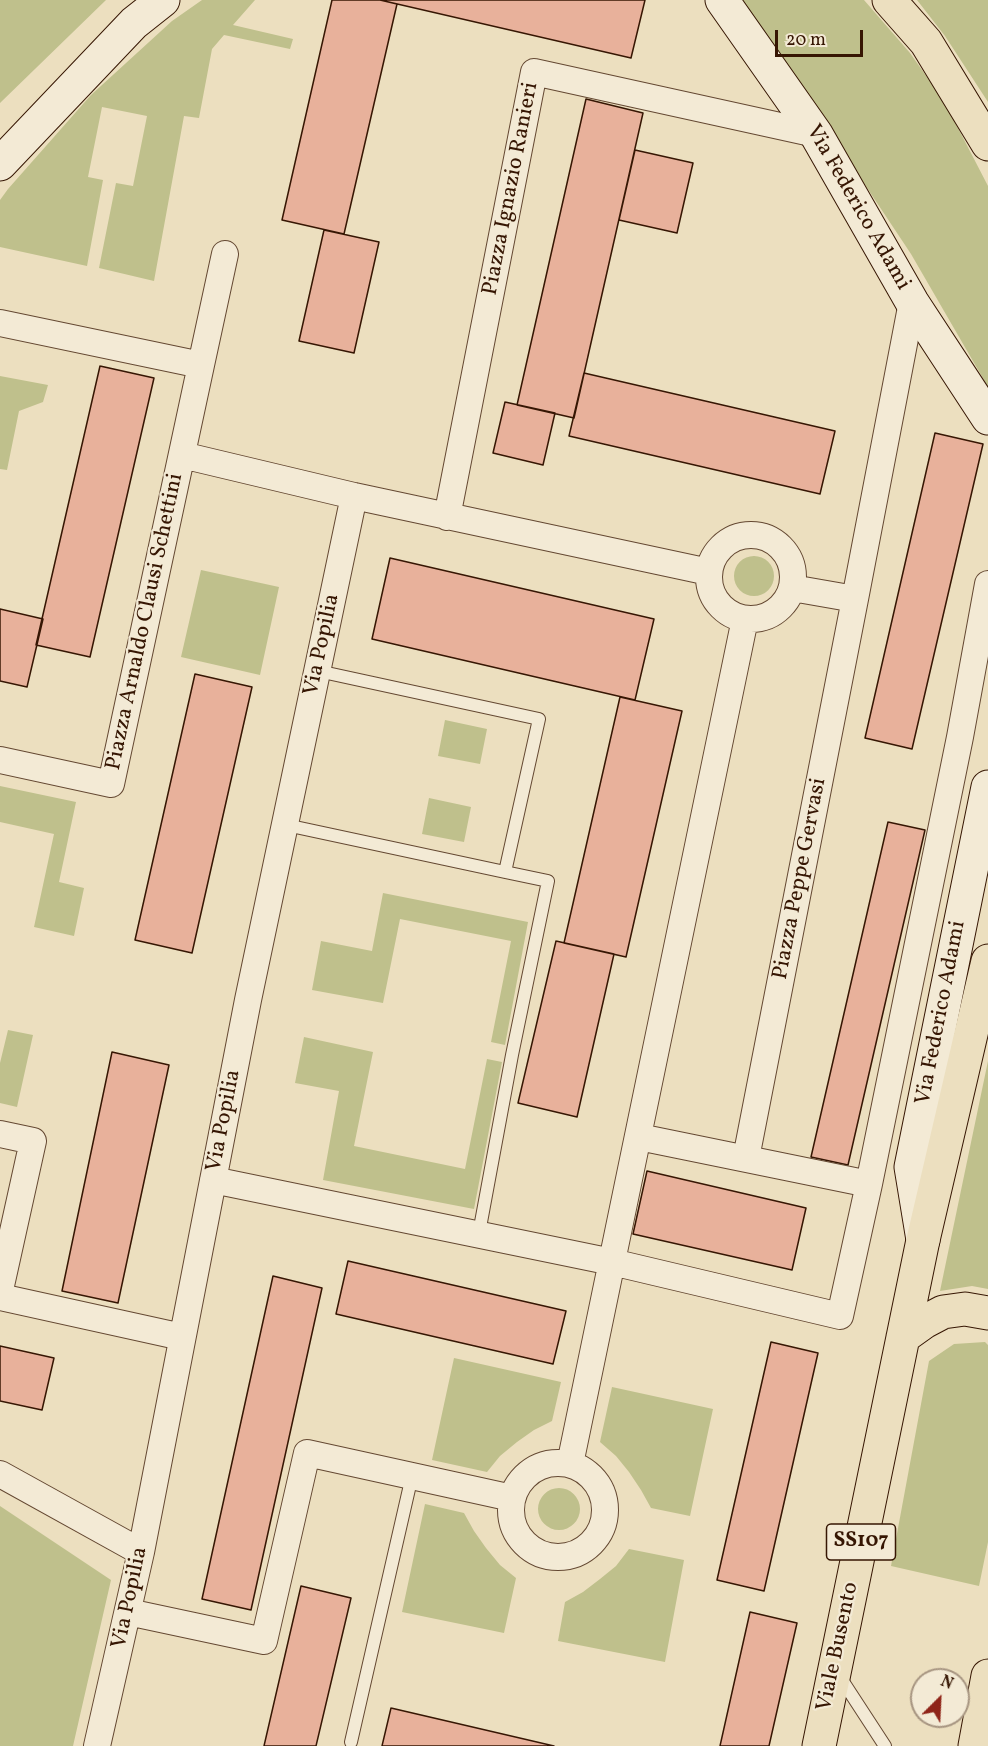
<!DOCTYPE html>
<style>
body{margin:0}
#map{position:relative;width:988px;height:1746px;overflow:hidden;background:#ecdfbf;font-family:Vollkorn,serif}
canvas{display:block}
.north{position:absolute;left:910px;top:1668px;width:60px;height:60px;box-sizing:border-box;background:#f3ead5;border:2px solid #a79581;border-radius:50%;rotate:24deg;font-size:16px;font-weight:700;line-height:24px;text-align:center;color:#361603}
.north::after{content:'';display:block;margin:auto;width:21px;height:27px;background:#8f2418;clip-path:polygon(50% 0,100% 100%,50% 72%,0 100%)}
.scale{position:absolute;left:775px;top:30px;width:88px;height:27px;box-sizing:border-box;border:3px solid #361603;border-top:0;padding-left:8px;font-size:18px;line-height:21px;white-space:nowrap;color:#361603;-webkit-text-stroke:4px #f3ead5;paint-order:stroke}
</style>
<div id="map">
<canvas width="988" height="1746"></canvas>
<div class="north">N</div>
<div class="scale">20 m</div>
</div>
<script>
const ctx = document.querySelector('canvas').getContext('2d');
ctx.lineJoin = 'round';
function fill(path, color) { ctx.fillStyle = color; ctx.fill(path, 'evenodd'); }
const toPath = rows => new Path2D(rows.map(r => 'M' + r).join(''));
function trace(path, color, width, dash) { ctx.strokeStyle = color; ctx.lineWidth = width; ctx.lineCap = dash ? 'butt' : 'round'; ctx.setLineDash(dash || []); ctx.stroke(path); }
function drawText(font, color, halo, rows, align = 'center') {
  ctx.font = font + ' Vollkorn,serif'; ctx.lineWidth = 4.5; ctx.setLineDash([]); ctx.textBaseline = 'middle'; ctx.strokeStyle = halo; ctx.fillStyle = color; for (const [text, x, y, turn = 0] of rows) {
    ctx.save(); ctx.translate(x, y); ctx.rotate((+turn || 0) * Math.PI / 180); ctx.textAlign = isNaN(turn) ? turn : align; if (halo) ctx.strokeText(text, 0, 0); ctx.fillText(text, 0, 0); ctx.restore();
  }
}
fill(toPath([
 [0,0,106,0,0,103],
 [202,0,255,0,233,25,293,39,290,49,224,35,212,49,199,118,184,116,154,281,99,268,116,183,133,186,147,116,102,107,88,177,103,180,87,266,0,247,0,200,8,189,91,95,172,21],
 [742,0,864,0,910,53,944,101,988,186,988,387,911,254],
 [917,0,988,0,988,102,945,36],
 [0,376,48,385,43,402,19,411,7,470,0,469],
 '734 576a20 20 0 1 1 40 0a20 20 0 1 1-40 0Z',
 [201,570,279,587,260,675,181,657],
 [445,720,487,729,480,764,438,756],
 [0,786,76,802,59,882,84,888,74,936,34,927,54,834,0,822],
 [429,798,471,807,464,842,422,834],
 [383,893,528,922,505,1045,491,1042,511,941,400,919,383,1003,312,990,321,941,372,951],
 [8,1030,33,1035,17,1107,0,1103,0,1063],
 [304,1037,373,1052,354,1146,465,1169,487,1059,502,1062,474,1209,323,1180,339,1091,295,1083],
 [988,1061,988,1289,972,1286,940,1291],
 [985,1342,988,1345,988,1542,979,1586,891,1566,929,1361,954,1344],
 [454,1358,561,1382,552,1421,534,1430,517,1442,500,1456,487,1472,432,1460],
 [612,1387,713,1409,690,1516,651,1508,641,1490,629,1472,616,1456,600,1442],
 '538 1509a21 21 0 1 1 42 0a21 21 0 1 1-42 0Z',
 [425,1504,464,1513,474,1531,486,1548,500,1565,516,1578,504,1633,402,1612],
 [0,1506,111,1580,73,1746,0,1746],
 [629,1549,684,1560,665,1662,558,1641,565,1602,583,1592,600,1579,616,1566]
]), '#bfc08c');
const building = toPath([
 [332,0,380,0,397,4,344,234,282,220,332,0],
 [380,0,645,0,631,58,380,0],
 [586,99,643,113,574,418,517,405,586,99],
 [635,150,693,163,677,233,619,220,635,150],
 [324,230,379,242,354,353,299,341,324,230],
 [100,366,154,378,90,657,36,645,100,366],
 [584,373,835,431,820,494,569,436,584,373],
 [505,402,555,413,543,465,493,453,505,402],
 [935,433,983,444,912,749,865,738,935,433],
 [390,558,654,619,635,700,372,639,390,558],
 [0,609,43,619,27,687,0,681,0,609],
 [195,674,252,687,192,953,135,940,195,674],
 [620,697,682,711,626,957,564,943,620,697],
 [888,822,925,830,848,1165,811,1157,888,822],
 [556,941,614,954,577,1117,518,1103,556,941],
 [112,1052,169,1065,118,1303,62,1291,112,1052],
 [647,1171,806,1208,792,1270,633,1234,647,1171],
 [348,1261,566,1311,553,1364,336,1314,348,1261],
 [273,1276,322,1288,251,1610,202,1599,273,1276],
 [771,1342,818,1353,764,1591,717,1580,771,1342],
 [0,1346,54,1358,42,1410,0,1401,0,1346],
 [301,1586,351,1598,316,1746,264,1746,301,1586],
 [750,1612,797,1623,769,1746,720,1746,750,1612],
 [391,1708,554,1746,382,1746,391,1708]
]);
fill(building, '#e8b19b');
trace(building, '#361603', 1.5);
const lane = toPath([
 [286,825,505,872,539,719,318,671],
 [479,1233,512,1055,548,881,505,872],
 [840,1677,885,1746],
 [351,1742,412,1476]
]);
const street = toPath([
 [0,323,201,365,111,784,0,760],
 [201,365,225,254],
 [182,455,354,496,709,572],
 [447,517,534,72,816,134],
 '709 577a42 42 0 1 1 84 0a42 42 0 1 1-84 0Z',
 [792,588,855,599,912,302],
 [0,1134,33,1141,0,1290],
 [639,1137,869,1184],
 [746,1158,855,599],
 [213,1180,612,1262,840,1316,869,1184,960,737,988,584],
 [0,1297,182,1337],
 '511 1510a47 47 0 1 1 94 0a47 47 0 1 1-94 0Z',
 [570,1464,745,619],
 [0,1474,141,1552],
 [128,1612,264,1641,307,1453,512,1498],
 [97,1746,141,1552,248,1000,354,496]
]);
const secondary = toPath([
 [722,0,816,134,912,302,988,418],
 [0,164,134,23,163,0],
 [923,1240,911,1167,988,787]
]);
const primary = toPath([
 [889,0,926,42,988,144],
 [903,1337,924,1322,943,1312,965,1309,988,1313],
 [819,1746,923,1240,988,961],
 [975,1746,988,1676]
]);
trace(lane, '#644832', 14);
trace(street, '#644832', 28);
trace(secondary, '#361603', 35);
trace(primary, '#361603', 35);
trace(lane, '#f3ead5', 12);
trace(street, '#f3ead5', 26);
trace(secondary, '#f3ead5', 33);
trace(primary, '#ecdfbf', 33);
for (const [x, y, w] of [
 [861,1542,69]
]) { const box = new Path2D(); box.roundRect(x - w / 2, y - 18, w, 36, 4.5); ctx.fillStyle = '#f3ead5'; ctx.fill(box); trace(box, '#361603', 1.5); }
drawText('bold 21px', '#361603', null, [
 ["SS107",861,1542]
]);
drawText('22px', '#361603', '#f3ead5', [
 ["Piazza Ignazio Ranieri",512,189,-79],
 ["Via Federico Adami",857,208,60],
 ["Piazza Arnaldo Clausi Schettini",146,622,-78],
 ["Via Popilia",323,645,-78],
 ["Piazza Peppe Gervasi",801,879,-79],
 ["Via Federico Adami",942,1013,-79],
 ["Via Popilia",225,1121,-79],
 ["Via Popilia",131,1598,-78],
 ["Viale Busento",839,1647,-78]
]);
</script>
